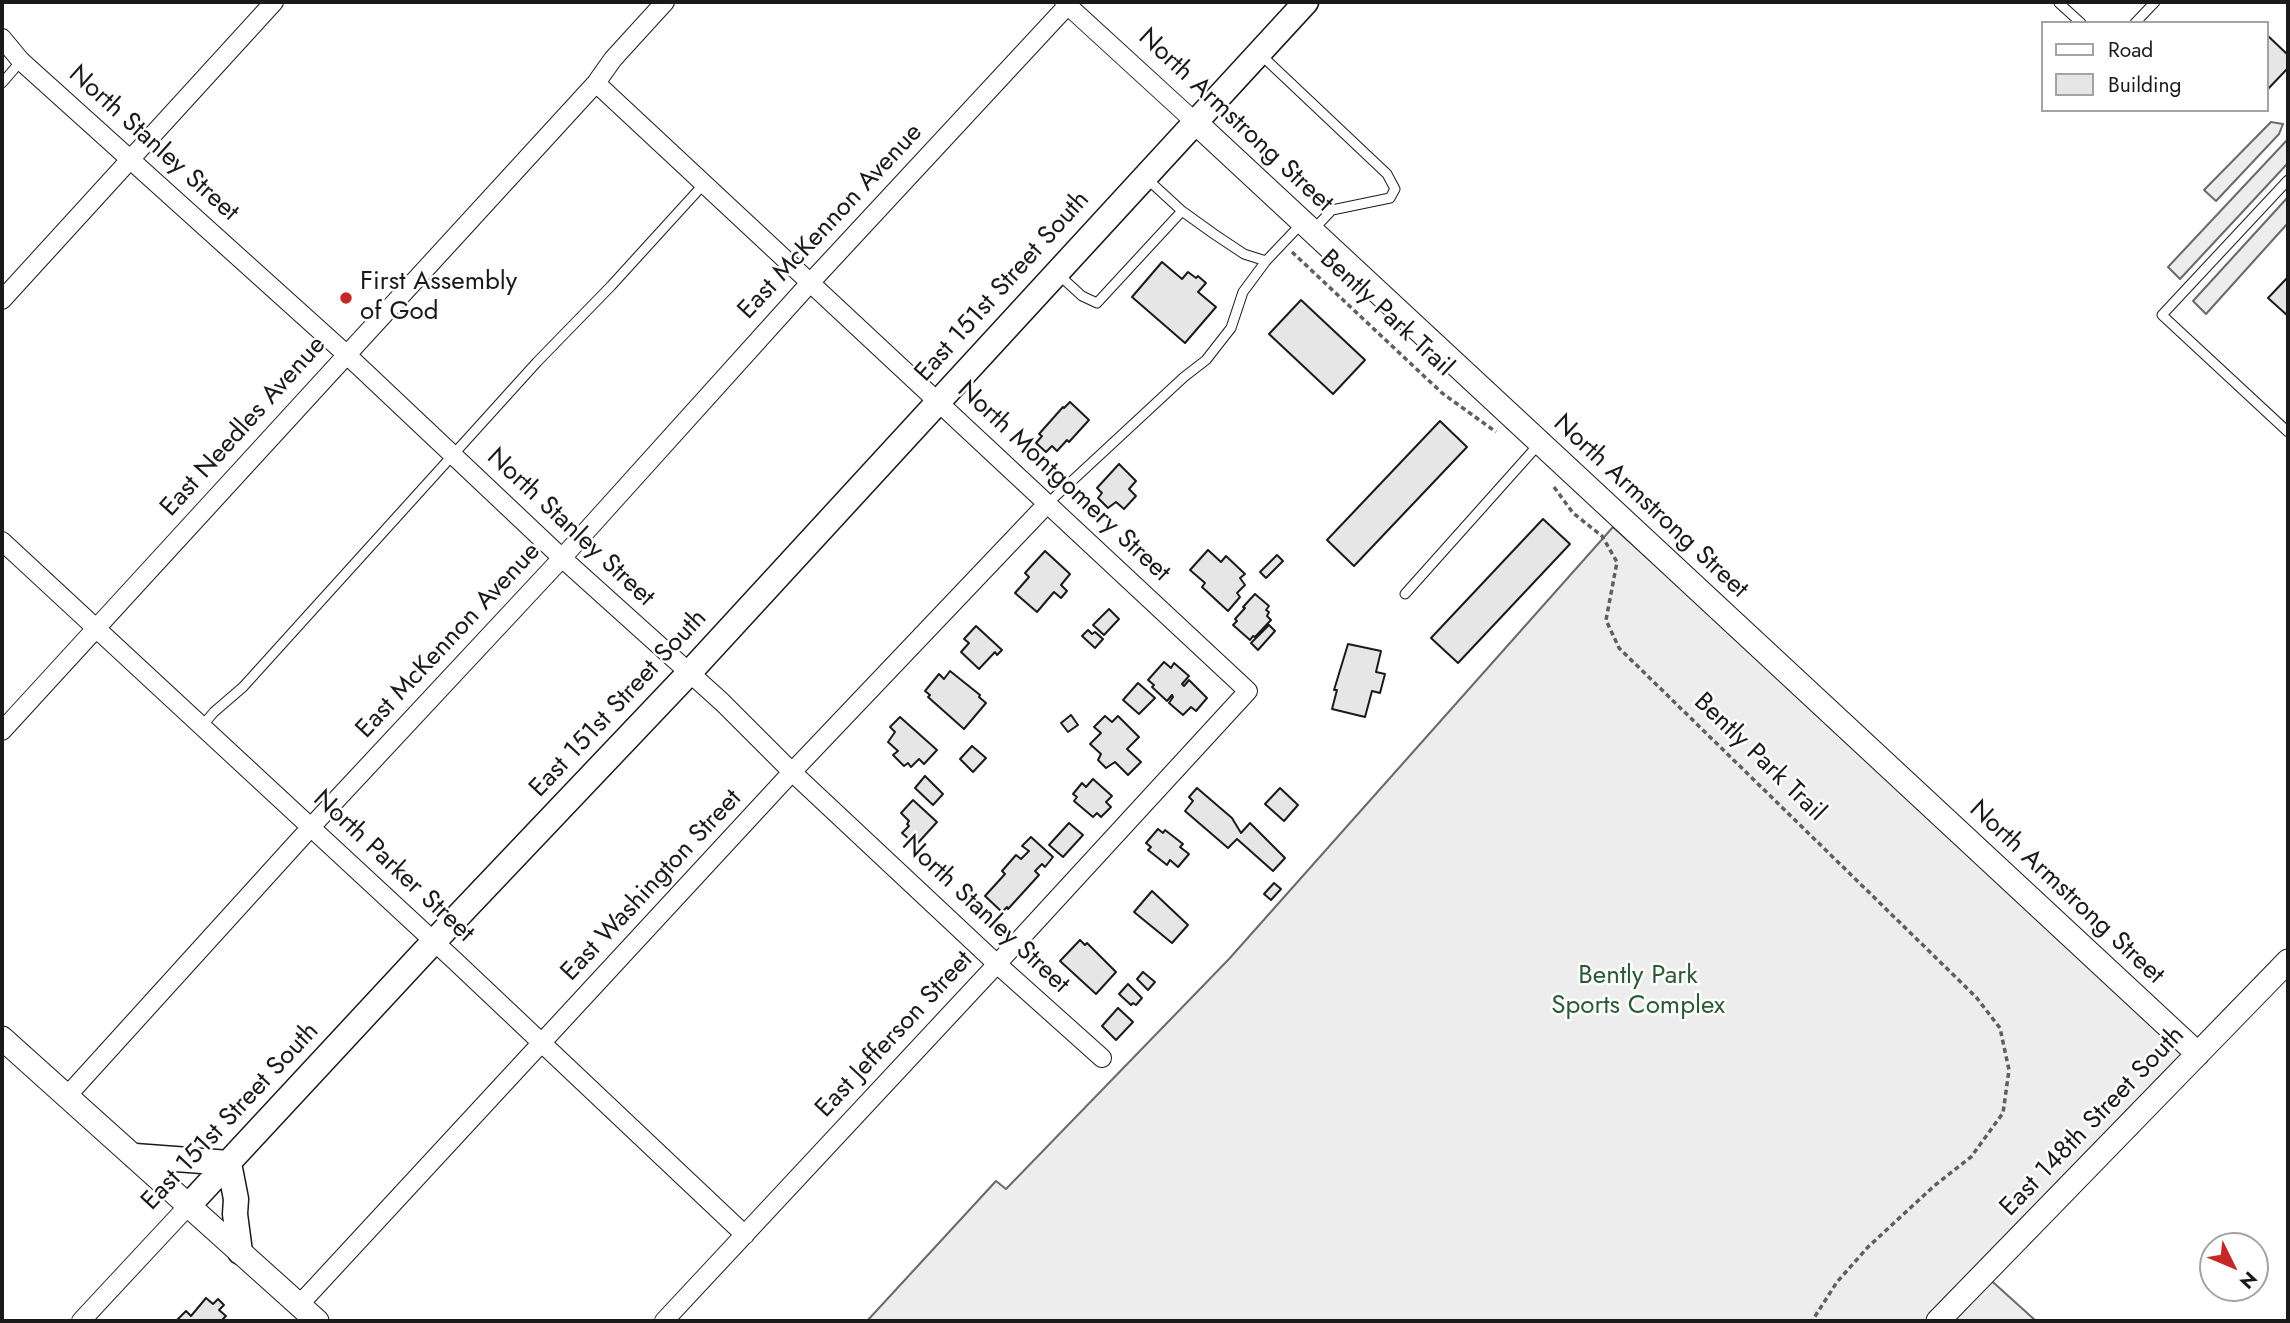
<!DOCTYPE html>
<style>
body{margin:0}
#map{position:relative;width:2290px;height:1323px;overflow:hidden;background:#fff;font-family:Jost,sans-serif}
canvas{display:block}
.frame{position:absolute;inset:0;border:4px solid #1a1a1a;pointer-events:none}
.legend{position:absolute;left:2041px;top:21px;width:228px;height:91px;box-sizing:border-box;background:#fff;border:2px solid #a3a3a3;margin:0;padding:9px 12px;list-style:none;font-size:21px;color:#1a1a1a}
.legend li{display:flex;align-items:center;gap:14px;height:35px}
.legend b{width:35px;border:2px solid #a3a3a3}
.north{position:absolute;left:2199px;top:1232px;width:70px;height:70px;box-sizing:border-box;background:#fff;border:2px solid #a3a3a3;border-radius:50%;rotate:133deg;font-size:19px;font-weight:700;line-height:28px;text-align:center;color:#1a1a1a}
.north::after{content:'';display:block;margin:auto;width:24px;height:32px;background:#c62828;clip-path:polygon(50% 0,100% 100%,50% 72%,0 100%)}
</style>
<div id="map">
<canvas width="2290" height="1323"></canvas>
<div class="frame"></div>
<ul class="legend">
<li><b style="height:9px;background:#fff"></b>Road</li>
<li><b style="height:19px;background:#e6e6e6"></b>Building</li>
</ul>
<div class="north">N</div>
</div>
<script>
const ctx = document.querySelector('canvas').getContext('2d');
ctx.lineJoin = 'round';
function fill(path, color) { ctx.fillStyle = color; ctx.fill(path, 'evenodd'); }
const toPath = rows => new Path2D(rows.map(r => 'M' + r).join(''));
function trace(path, color, width, dash) { ctx.strokeStyle = color; ctx.lineWidth = width; ctx.lineCap = dash ? 'butt' : 'round'; ctx.setLineDash(dash || []); ctx.stroke(path); }
function drawText(font, color, halo, rows, align = 'center') {
  ctx.font = font + ' Jost,sans-serif'; ctx.lineWidth = 5; ctx.setLineDash([]); ctx.textBaseline = 'middle'; ctx.strokeStyle = halo; ctx.fillStyle = color; for (const [text, x, y, turn = 0] of rows) {
    ctx.save(); ctx.translate(x, y); ctx.rotate((+turn || 0) * Math.PI / 180); ctx.textAlign = isNaN(turn) ? turn : align; if (halo) ctx.strokeText(text, 0, 0); ctx.fillText(text, 0, 0); ctx.restore();
  }
}
const built = toPath([
 [2271,122,2283,124,2279,134,2216,201,2204,190,2271,122],
 [2288,139,2288,163,2180,279,2168,267,2288,139],
 [2288,197,2288,223,2206,314,2193,301,2288,197],
 [1613,527,2198,1054,1984,1274,2036,1321,867,1321,996,1181,1006,1189,1229,959,1613,527]
]);
fill(built, '#ededed');
trace(built, '#6a6a6a', 2);
const building = toPath([
 [2267,35,2288,55,2288,68,2267,90,2267,35],
 [1162,262,1182,279,1188,272,1196,278,1198,276,1206,283,1198,292,1216,307,1185,343,1132,297,1162,262],
 [2288,277,2288,316,2268,298,2288,277],
 [1301,300,1365,360,1333,394,1269,334,1301,300],
 [1070,402,1089,420,1069,442,1067,440,1057,451,1052,446,1046,452,1036,443,1042,436,1039,434,1063,407,1064,408,1070,402],
 [1440,421,1467,447,1354,566,1327,540,1440,421],
 [1119,464,1136,481,1129,489,1136,496,1124,509,1116,502,1108,508,1098,498,1102,493,1097,488,1119,464],
 [1543,519,1570,544,1458,663,1431,638,1543,519],
 [1208,550,1221,562,1226,556,1245,574,1240,578,1245,585,1237,593,1240,597,1228,611,1202,587,1205,583,1190,570,1208,550],
 [1045,551,1070,574,1061,585,1067,591,1061,598,1054,592,1037,612,1015,593,1029,577,1025,573,1045,551],
 [1277,555,1283,561,1266,578,1260,572,1277,555],
 [1255,594,1269,606,1266,610,1269,612,1267,616,1271,620,1255,637,1253,636,1250,640,1233,625,1237,621,1235,619,1245,608,1243,607,1255,594],
 [1109,609,1119,619,1104,635,1093,625,1109,609],
 [1269,625,1275,631,1258,650,1251,643,1269,625],
 [976,626,1002,650,997,655,995,652,979,669,961,652,969,643,964,639,976,626],
 [1088,630,1092,634,1095,632,1103,639,1095,648,1082,636,1088,630],
 [1348,644,1381,651,1376,672,1385,674,1380,693,1372,691,1365,717,1332,709,1337,690,1334,690,1348,644],
 [1164,662,1171,668,1174,663,1189,676,1182,684,1184,686,1189,680,1207,698,1196,711,1191,707,1183,715,1169,703,1173,697,1172,695,1167,701,1152,687,1154,685,1148,680,1164,662],
 [950,671,980,695,979,697,986,703,964,729,928,697,930,695,925,691,939,674,944,679,950,671],
 [1138,683,1155,698,1139,714,1123,700,1138,683],
 [1071,715,1078,725,1068,732,1061,723,1071,715],
 [1105,716,1112,722,1118,716,1139,737,1127,749,1141,762,1128,775,1115,762,1106,768,1098,760,1101,754,1090,744,1101,733,1094,727,1105,716],
 [900,717,937,750,924,764,919,759,911,767,908,763,904,766,893,755,898,751,888,742,895,732,890,727,900,717],
 [972,746,986,758,973,772,960,759,972,746],
 [925,776,943,794,933,805,915,788,925,776],
 [1093,779,1112,796,1106,802,1111,807,1101,817,1097,813,1093,817,1074,801,1077,797,1073,794,1082,783,1086,787,1093,779],
 [1197,788,1232,818,1241,833,1250,823,1285,858,1273,871,1237,839,1228,848,1185,811,1193,801,1189,797,1197,788],
 [1280,788,1298,805,1284,821,1265,804,1280,788],
 [913,800,937,822,916,845,902,833,909,826,907,824,909,821,901,813,913,800],
 [1069,823,1083,835,1063,857,1049,845,1069,823],
 [1158,829,1163,833,1165,830,1183,844,1180,847,1189,854,1178,867,1170,860,1167,865,1148,850,1151,847,1146,843,1158,829],
 [1031,837,1053,857,1045,867,1042,864,1035,871,1039,875,1008,909,1007,907,1002,912,985,896,1005,874,1002,871,1016,855,1021,859,1029,851,1022,846,1031,837],
 [1274,883,1281,889,1271,900,1264,894,1274,883],
 [1152,891,1188,925,1172,943,1134,912,1152,891],
 [1080,940,1085,945,1087,943,1116,972,1096,994,1060,961,1080,940],
 [1143,972,1155,982,1148,990,1137,979,1143,972],
 [1128,984,1142,998,1136,1005,1133,1003,1131,1005,1119,994,1128,984],
 [1118,1008,1133,1022,1116,1040,1102,1026,1118,1008],
 [206,1298,213,1304,218,1299,224,1305,219,1310,226,1316,221,1321,176,1321,186,1311,191,1316,206,1298]
]);
fill(building, '#e6e6e6');
trace(building, '#1a1a1a', 2);
const service = toPath([
 [2059,3,2081,23],
 [2135,23,2155,2],
 [1260,54,1387,174,1395,189,1390,198,1332,210,1312,231],
 [2,83,21,61],
 [1145,177,1182,211,1214,234,1244,254,1266,261],
 [2288,180,2162,315,2288,432],
 [1059,275,1082,296,1097,303,1182,211],
 [1046,505,1184,377,1206,360,1231,328,1243,292,1266,261,1302,223],
 [1405,594,1539,444],
 [202,726,214,712,243,687,537,362,611,286,703,185]
]);
const minor = toPath([
 [1064,2,1195,122],
 [2,38,21,61,346,354,562,558,722,702,792,772,997,964,1102,1058],
 [596,83,1248,691,997,964,664,1321],
 [2,300,274,2],
 [2,541,454,960,745,1235],
 [2,731,596,83,613,59,665,2],
 [67,1096,311,827,562,558,809,284,1068,5],
 [299,1305,792,772,1046,505],
 [81,1321,189,1205]
]);
const tertiary = toPath([
 [1195,122,2198,1054],
 [2,1038,317,1321],
 [1938,1321,2288,961]
]);
const secondary = toPath([
 [135,1156,229,1163],
 [229,1163,236,1199,235,1214,240,1252],
 [189,1205,424,952,689,673,1306,2]
]);
trace(service, '#1a1a1a', 11);
trace(minor, '#1a1a1a', 20);
trace(tertiary, '#1a1a1a', 25);
trace(secondary, '#1a1a1a', 27);
trace(toPath([
 [1292,252,1442,393,1496,432],
 [1554,487,1573,513,1602,536,1617,562,1606,620,1619,648,1976,997,2000,1028,2009,1070,2003,1113,1971,1157,1934,1186,1868,1247,1837,1282,1812,1321]
]), '#5f5f5f', 3.5, [5, 3.5]);
trace(service, '#fff', 9);
trace(minor, '#fff', 18);
trace(tertiary, '#fff', 23);
trace(secondary, '#fff', 24);
for (const [x, y, r, color] of [
 [346,298,7,"#c62828"]
]) { const dot = new Path2D(); dot.arc(x, y, r, 0, 2 * Math.PI); ctx.fillStyle = color; ctx.fill(dot); trace(dot, '#fff', 2.5); }
drawText('26px', '#1a1a1a', '#fff', [
 ["North Armstrong Street",1235,121,43],
 ["North Stanley Street",153,144,42],
 ["East McKennon Avenue",831,222,-47],
 ["East 151st Street South",1003,287,-48],
 ["Bently Park Trail",1386,314,43],
 ["East Needles Avenue",244,427,-48],
 ["North Montgomery Street",1063,482,43],
 ["North Armstrong Street",1650,507,43],
 ["North Stanley Street",570,528,43],
 ["East McKennon Avenue",449,641,-47],
 ["East 151st Street South",619,704,-47],
 ["Bently Park Trail",1759,758,44],
 ["North Parker Street",393,867,43],
 ["East Washington Street",652,886,-47],
 ["North Armstrong Street",2066,893,43],
 ["North Stanley Street",985,915,43],
 ["East Jefferson Street",895,1035,-47],
 ["East 151st Street South",231,1117,-47],
 ["East 148th Street South",2093,1122,-46]
]);
drawText('26px', '#1a1a1a', '#fff', [
 ["First Assembly",360,283],
 ["of God",360,313]
], 'left');
drawText('26px', '#2b5a34', '#fff', [
 ["Bently Park",1638,977],
 ["Sports Complex",1638,1007]
]);
</script>
